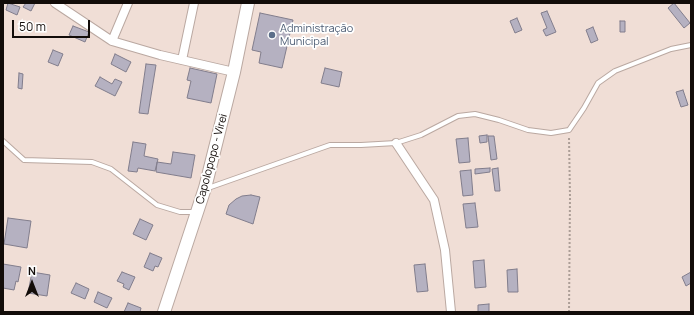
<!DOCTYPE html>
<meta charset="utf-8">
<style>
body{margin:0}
#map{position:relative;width:694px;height:315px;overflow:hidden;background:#f0ded6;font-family:Manrope,sans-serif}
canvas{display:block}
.frame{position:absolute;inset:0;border:4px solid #120c09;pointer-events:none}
.north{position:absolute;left:12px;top:263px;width:40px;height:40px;-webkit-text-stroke:3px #fff;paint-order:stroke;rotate:0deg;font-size:11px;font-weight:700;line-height:16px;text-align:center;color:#120c09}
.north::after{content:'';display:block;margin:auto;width:14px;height:18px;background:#120c09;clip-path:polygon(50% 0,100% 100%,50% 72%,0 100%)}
.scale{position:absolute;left:12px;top:20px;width:78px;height:18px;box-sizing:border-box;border:2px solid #120c09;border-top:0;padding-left:5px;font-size:12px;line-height:14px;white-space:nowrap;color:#120c09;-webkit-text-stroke:3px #fff;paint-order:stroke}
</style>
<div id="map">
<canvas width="694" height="315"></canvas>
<div class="frame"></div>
<div class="north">N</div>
<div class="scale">50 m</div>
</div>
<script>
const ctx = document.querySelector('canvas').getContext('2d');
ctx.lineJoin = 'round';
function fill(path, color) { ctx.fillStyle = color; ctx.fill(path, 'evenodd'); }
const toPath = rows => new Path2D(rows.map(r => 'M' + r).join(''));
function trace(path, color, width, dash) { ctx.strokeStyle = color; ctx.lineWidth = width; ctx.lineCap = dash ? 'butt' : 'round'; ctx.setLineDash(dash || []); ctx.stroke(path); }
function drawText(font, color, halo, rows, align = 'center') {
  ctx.font = font + ' Manrope,sans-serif'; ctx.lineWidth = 3.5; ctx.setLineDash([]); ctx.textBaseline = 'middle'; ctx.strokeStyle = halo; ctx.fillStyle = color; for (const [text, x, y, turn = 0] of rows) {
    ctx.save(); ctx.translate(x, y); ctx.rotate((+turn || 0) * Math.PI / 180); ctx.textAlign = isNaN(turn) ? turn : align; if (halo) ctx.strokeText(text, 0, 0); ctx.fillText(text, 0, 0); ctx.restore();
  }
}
const building = toPath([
 [8,3,20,7,17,15,6,10,8,3],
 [26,3,35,3,31,11,23,7,26,3],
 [674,3,690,23,684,28,668,8,674,3],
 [547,11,556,32,546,36,543,30,547,28,541,13,547,11],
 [260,13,293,20,282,68,259,63,261,52,252,50,260,13],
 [517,18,522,30,515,33,510,21,517,18],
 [620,21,625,21,625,32,620,32,620,21],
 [73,26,89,32,85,42,69,35,73,26],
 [593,27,598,40,591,43,586,30,593,27],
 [53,50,63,54,58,66,48,62,53,50],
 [115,54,131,62,126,72,111,64,115,54],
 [146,64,156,65,148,114,139,113,146,64],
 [190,68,217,74,211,103,187,98,191,81,187,80,190,68],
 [325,68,342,72,339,87,321,83,325,68],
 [19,73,23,74,22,89,18,88,19,73],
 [100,77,112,84,115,79,122,82,115,96,95,86,100,77],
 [683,90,688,105,681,107,676,92,683,90],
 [487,135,487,142,480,143,479,136,487,135],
 [488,136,494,136,497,159,491,160,488,136],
 [468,138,470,162,459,163,456,139,468,138],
 [133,142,146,144,144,156,158,159,155,171,138,168,137,172,128,171,133,142],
 [173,152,195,155,191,178,156,172,157,162,171,164,173,152],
 [490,168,490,172,475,174,475,169,490,168],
 [498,168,500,191,495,191,492,169,498,168],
 [471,170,473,195,463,196,460,171,471,170],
 [251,195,260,197,253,224,226,214,229,205,236,199,242,196,251,195],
 [475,203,478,227,466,228,463,204,475,203],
 [8,218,31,221,27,248,4,244,8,218],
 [140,219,153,225,146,240,133,234,140,219],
 [150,253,162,258,158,267,155,266,153,271,144,267,150,253],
 [484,260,486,287,475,288,473,261,484,260],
 [3,264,21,267,18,282,16,281,14,290,3,288,3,264],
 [425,264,428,291,417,292,414,265,425,264],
 [517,269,518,292,508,292,507,270,517,269],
 [32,272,50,275,47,296,28,293,32,272],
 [122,272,135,277,129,290,123,287,124,284,117,281,122,272],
 [691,272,691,283,686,286,682,277,691,272],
 [76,283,89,289,85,299,71,293,76,283],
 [98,292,112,298,107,308,94,302,98,292],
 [128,303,141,308,140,312,124,312,128,303],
 [489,304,489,312,478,312,478,305,489,304]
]);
fill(building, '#b5b1c1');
trace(building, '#817d8c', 1);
const lane = toPath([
 [3,141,24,160,92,162,111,169,157,205,180,212,195,212],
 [208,188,330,145,361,145,396,143,421,135,458,116,475,114,499,120,528,130,551,133,569,130,584,108,598,83,615,71,671,49,691,45]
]);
const street = toPath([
 [55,3,112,41,160,55,234,72],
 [112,41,128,3],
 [182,60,194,3],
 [396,143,434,200,445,250,451,312]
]);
const secondary = toPath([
 [164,312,205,188,234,72,248,3]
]);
trace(lane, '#baa8a1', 6);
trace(street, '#baa8a1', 10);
trace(secondary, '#baa8a1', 14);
trace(toPath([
 [569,138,570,197,569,312]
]), '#ac9e97', 2, [2, 2]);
trace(lane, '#fff', 4);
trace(street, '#fff', 8);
trace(secondary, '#fff', 12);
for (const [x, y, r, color] of [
 [272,35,4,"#5c6f8a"]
]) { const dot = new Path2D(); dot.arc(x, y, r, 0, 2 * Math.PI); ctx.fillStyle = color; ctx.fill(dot); trace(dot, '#fff', 1.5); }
drawText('11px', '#4e5e75', '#fff', [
 ["Administração",280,29],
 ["Municipal",280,42]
], 'left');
drawText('11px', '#120c09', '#fff', [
 ["Capolopopo - Virei",212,159,-75]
]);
</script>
